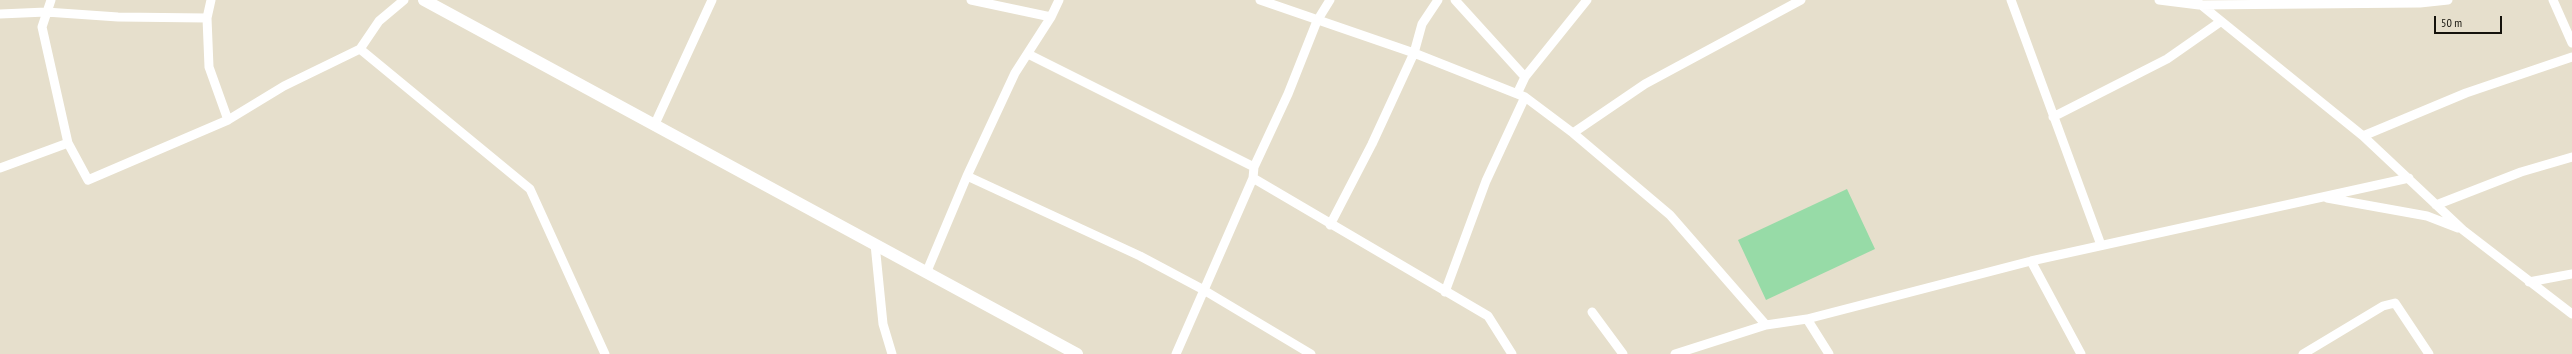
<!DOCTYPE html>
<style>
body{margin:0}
#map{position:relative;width:2572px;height:354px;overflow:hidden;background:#e6dfcc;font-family:"PT Sans Narrow",sans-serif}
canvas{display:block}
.scale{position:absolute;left:2434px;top:16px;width:68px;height:18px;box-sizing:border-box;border:2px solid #15130c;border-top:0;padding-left:5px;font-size:12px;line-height:14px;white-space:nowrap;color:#15130c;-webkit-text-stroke:3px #e6dfcc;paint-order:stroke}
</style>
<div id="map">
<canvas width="2572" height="354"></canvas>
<div class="scale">50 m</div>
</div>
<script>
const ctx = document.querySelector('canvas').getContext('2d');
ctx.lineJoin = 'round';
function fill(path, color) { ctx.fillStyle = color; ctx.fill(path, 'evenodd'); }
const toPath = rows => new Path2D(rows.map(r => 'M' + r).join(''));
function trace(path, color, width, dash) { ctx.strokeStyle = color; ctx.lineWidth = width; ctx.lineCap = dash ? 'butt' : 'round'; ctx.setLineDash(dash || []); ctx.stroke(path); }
fill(toPath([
 [1847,189,1875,249,1766,300,1738,240]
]), '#97dba7');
trace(toPath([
 [51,0,42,27,68,143],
 [211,0,207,18,209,67,228,120],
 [971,0,1051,17],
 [1260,0,1414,53,1525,97,1573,133,1670,215,1766,325],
 [1455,0,1525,77],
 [2011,0,2101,245],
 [2159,0,2199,5,2420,3,2448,0],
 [2195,0,2363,136,2463,230,2572,314],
 [2553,0,2572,43],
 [0,14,46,12,118,17,207,18],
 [360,49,530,189,605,354],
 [1028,54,1254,167],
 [1517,94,1525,77,1587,0],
 [2053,117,2167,59,2220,22],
 [654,126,712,0],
 [1573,133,1645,84,1801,0],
 [2363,136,2466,93,2572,57],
 [0,168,68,143,88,180,228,120,284,86,360,49,379,21,404,0],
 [967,176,1140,256,1202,289,1311,354],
 [1253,178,1488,316,1512,354],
 [2327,198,2427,216,2458,228],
 [2436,205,2521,172,2572,157],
 [1330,225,1372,144,1414,53,1422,24,1438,0],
 [875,244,883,324,892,354],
 [2031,261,2081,354],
 [927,271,967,176,1015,73,1051,17,1059,0],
 [2529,282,2572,274],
 [1445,292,1486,181,1525,97],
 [1592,312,1623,354],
 [1807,319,1829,354],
 [1176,354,1253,178,1254,167,1288,94,1317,21,1330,0],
 [1675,354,1766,325,1807,319,2031,261,2409,178],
 [2303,354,2383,306,2395,303,2429,354]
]), '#fff', 9);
trace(toPath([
 [424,0,1077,354]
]), '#fff', 12);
</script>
